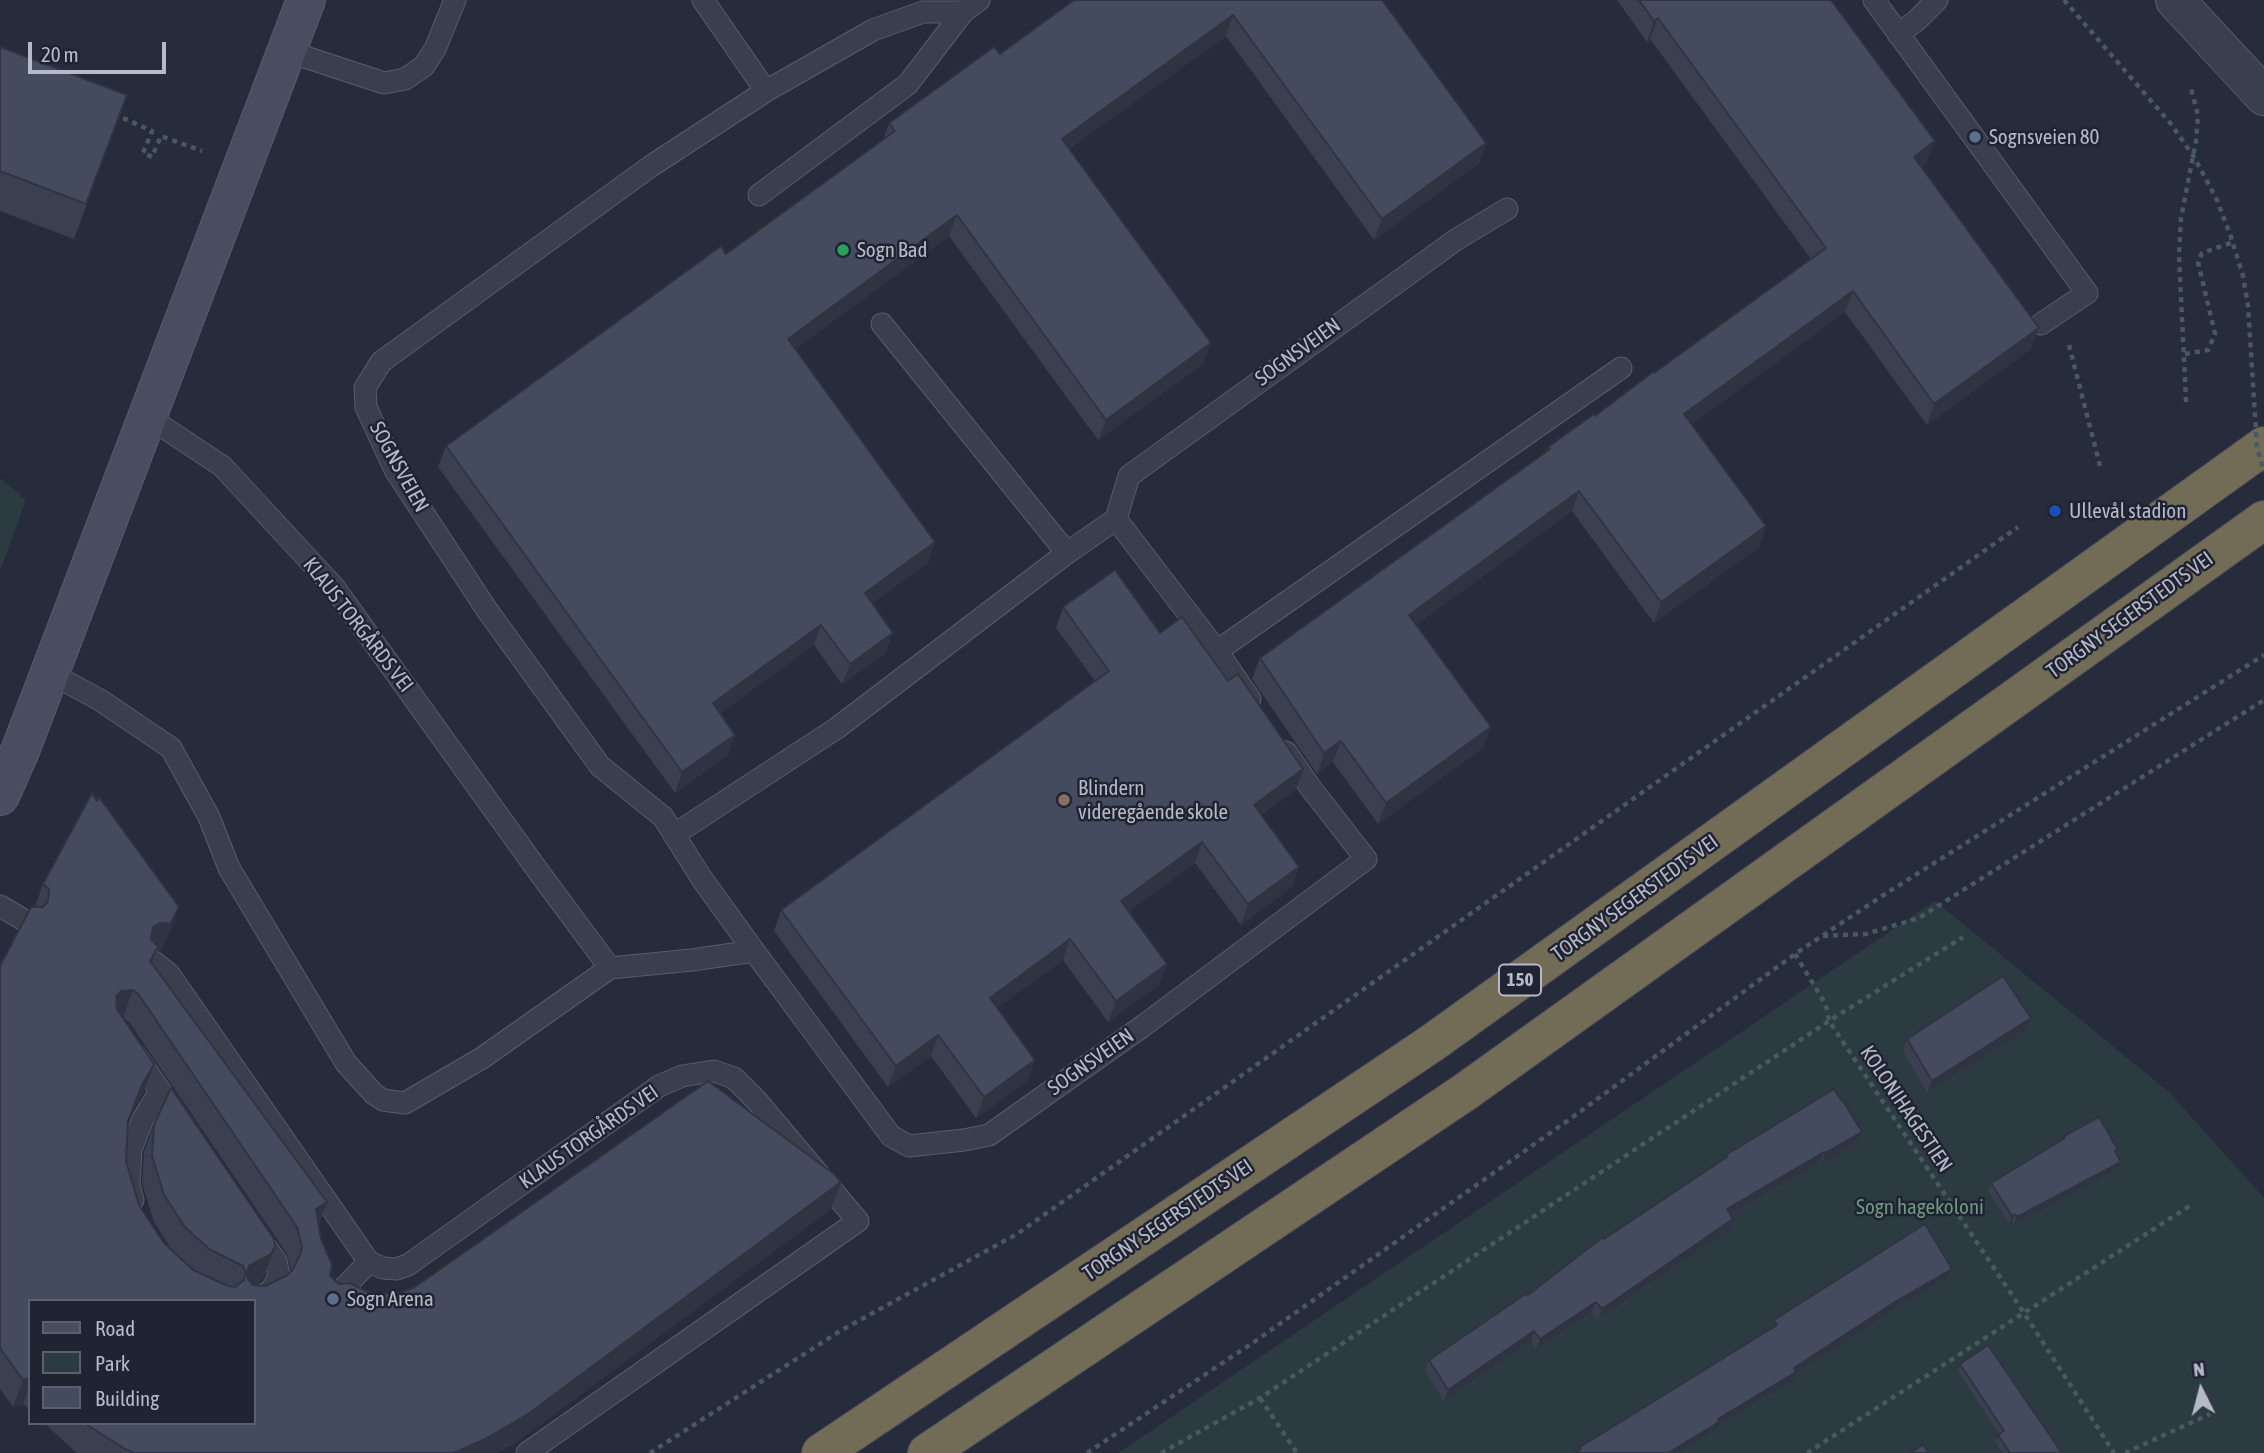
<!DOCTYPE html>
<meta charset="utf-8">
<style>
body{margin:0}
#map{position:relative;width:2264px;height:1453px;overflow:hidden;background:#262c3c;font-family:"Asap Condensed",sans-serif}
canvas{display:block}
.legend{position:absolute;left:28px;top:1299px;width:228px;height:126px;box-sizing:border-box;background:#1f2332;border:2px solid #5b5f6e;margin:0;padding:9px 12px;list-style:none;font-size:21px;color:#b6b9c8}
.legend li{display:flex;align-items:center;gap:14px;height:35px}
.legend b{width:35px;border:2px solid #5b5f6e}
.north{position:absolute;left:2166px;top:1355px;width:70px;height:70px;-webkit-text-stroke:5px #1f2332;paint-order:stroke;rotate:354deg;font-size:19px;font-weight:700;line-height:28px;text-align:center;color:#b6b9c8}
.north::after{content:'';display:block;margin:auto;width:24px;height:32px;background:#b6b9c8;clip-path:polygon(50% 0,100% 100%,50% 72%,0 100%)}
.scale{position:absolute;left:28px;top:42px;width:138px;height:32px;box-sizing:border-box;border:4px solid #b6b9c8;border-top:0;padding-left:9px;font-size:21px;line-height:24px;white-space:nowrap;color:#b6b9c8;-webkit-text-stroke:5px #1f2332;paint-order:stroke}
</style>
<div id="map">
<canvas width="2264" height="1453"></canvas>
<ul class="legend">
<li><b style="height:9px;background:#484d5f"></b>Road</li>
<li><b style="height:19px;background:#2b3b41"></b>Park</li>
<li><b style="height:19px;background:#454b5e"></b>Building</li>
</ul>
<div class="north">N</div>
<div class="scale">20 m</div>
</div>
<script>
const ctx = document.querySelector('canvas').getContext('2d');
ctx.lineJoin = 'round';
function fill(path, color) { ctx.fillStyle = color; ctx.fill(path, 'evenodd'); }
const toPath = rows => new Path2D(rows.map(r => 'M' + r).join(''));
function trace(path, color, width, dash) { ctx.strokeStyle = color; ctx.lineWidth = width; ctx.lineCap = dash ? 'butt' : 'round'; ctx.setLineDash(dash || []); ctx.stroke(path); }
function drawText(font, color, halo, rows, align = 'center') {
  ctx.font = font + ' "Asap Condensed",sans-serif'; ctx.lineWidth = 5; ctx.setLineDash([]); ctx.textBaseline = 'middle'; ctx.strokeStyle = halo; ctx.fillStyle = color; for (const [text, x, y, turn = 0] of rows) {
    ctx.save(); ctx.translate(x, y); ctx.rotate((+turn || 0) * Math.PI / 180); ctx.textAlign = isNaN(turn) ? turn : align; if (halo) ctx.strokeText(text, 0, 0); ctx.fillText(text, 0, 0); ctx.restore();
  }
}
fill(toPath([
 [0,478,26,500,0,571],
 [1935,901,2169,1092,2264,1198,2264,1453,1118,1453]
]), '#2b3b41');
const lane = toPath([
 [703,0,766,91],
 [1874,0,2087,293,2041,324],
 [963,12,923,12,873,30,766,91,651,166,381,362,365,388,366,407,395,470,487,610,600,766,663,817,702,879,754,951,891,1136,909,1146,964,1140,989,1135,1143,1026,1366,859,1310,787,1286,752],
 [1898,34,1916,21,1937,0],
 [287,51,384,83,405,79,424,66,435,49,455,0],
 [759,195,908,84,963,12,979,0],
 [882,324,1067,553],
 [148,417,222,466,334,587,541,875,610,968],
 [1116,519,1217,651,1250,699],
 [1217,651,1621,368],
 [50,673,100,700,171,748,209,817,229,868,346,1063,374,1094,383,1100,405,1103,482,1058,610,968,692,960,754,951],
 [675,834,837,728,1067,553,1116,519,1129,476,1457,239,1507,209],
 [0,906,27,922],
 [154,962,169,974,369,1262,383,1268,396,1269,408,1265,659,1086,682,1076,714,1071,734,1078,757,1101,858,1221,527,1453],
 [135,1054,182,1123],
 [133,1200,129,1185,131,1149,143,1119,160,1091],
 [333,1299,369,1262],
 [250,1301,271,1291,279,1276,276,1261,257,1234]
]);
const street = toPath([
 [2175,0,2264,96]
]);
const secondary = toPath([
 [0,796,20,751,306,0]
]);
const highway = toPath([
 [821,1453,1432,1043,2264,446],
 [927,1453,1465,1092,2264,520]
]);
trace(lane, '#585c6b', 23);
trace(street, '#585c6b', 40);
trace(secondary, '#585c6b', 40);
trace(highway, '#454958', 40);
trace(toPath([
 [114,114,152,131,143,153,152,157,161,136,202,151],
 [2069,345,2100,466],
 [2185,354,2208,350,2215,334,2198,262,2202,253,2233,242],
 [2186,402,2179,255,2181,218,2196,141,2198,115,2190,85],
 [1823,936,1866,934,1919,918,2264,700],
 [1795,954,1826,1005,1829,1021,2024,1313,2114,1453],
 [1260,1398,1297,1453],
 [650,1453,840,1331,1017,1234,2018,527],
 [1087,1453,1254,1342,1570,1119,1795,954,1882,896,2264,655],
 [1161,1453,1260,1398,1829,1021,1963,937],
 [1807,1453,2191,1205],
 [2125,1453,2210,1414]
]), '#4a585f', 4.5, [5, 5]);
trace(lane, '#3a3e4d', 21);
trace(street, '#3a3e4d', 38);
trace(secondary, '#484d5f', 38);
trace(highway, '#726c57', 38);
trace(toPath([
 [2064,0,2171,124,2194,157,2217,200,2231,237,2243,276,2248,306,2257,447,2264,472]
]), '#4a585f', 4.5, [5, 5]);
fill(toPath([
 [1074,0,1382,0,1486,143,1479,163,1374,240,1226,36,1069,149,1211,343,1203,364,1098,440,949,236,795,349,928,563,872,603,886,653,842,684,814,645,720,713,728,755,675,793,438,467,446,446,726,254,883,140,889,123,1000,54],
 [1617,0,1831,0,1927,162,1922,166,2031,349,1927,425,1845,312,1692,424,1766,526,1759,547,1654,623,1572,511,1416,625,1491,727,1483,748,1378,824,1333,762,1317,774,1252,679,1260,658,1546,452,1548,447,1595,416,1811,259,1650,39,1647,42],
 [0,47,127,95,74,239,0,211],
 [1063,607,1160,633,1228,681,1303,769,1296,789,1261,815,1299,867,1292,887,1241,925,1195,863,1129,911,1160,984,1108,1022,1063,960,997,1008,1028,1081,976,1118,931,1056,888,1087,774,931,781,910,1095,681,1056,628],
 [43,884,169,934,160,951,156,950,151,963,327,1202,319,1225,330,1276,339,1284,380,1294,402,1292,831,1209,518,1441,497,1453,77,1453,44,1423,254,1423,30,1301,30,1410,23,1404,13,1407,0,1389,0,966,35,907],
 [122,1017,129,1022,287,1254,291,1271,286,1276,265,1286,254,1285,261,1281,265,1274,275,1247,154,1125,144,1152,142,1183,154,1222,173,1252,164,1243,139,1205,126,1161,128,1122,131,1114,144,1091,154,1064],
 [2026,1030,1927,1093,1903,1051,1907,1039],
 [2064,1136,2116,1153,2121,1162,2118,1169,2014,1224,2012,1221,2009,1223,1988,1191,1991,1183,2062,1139],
 [1858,1142,1821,1164,1820,1162,1731,1215,1733,1219,1729,1230,1598,1319,1592,1312,1536,1349,1531,1341,1444,1401,1425,1371,1429,1360,1528,1295,1604,1239,1725,1159,1726,1155],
 [1960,1364,2062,1453,2003,1453,1995,1442,1999,1434,1958,1371]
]), '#3b4051');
fill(toPath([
 [1233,15,1226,36,1054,160,1062,139],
 [1658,18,1650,39,1647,42,1654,21],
 [1935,141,1927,162,1907,177,1914,157],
 [1486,143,1479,163,1374,240,1382,219],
 [957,215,949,236,781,360,788,339],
 [1853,291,1845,312,1677,435,1684,414],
 [2039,328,2031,349,1927,425,1934,404],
 [1211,343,1203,364,1098,440,1106,420],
 [1579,491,1572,511,1401,636,1409,615],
 [1766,526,1759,547,1654,623,1661,602],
 [935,542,928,563,857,614,865,593],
 [821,625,814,645,706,724,713,703],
 [893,633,886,653,842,684,850,664],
 [1491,727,1483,748,1378,824,1386,803],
 [735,735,728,755,675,793,682,772],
 [1341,741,1333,762,1317,774,1324,753],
 [1303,769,1296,789,1246,825,1254,805],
 [1202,842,1195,863,1114,922,1121,901],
 [1299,867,1292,887,1241,925,1248,904],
 [179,907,169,934,160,951,156,950,148,974,153,927],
 [1070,939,1063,960,982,1019,990,998],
 [1167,964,1160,984,1108,1022,1116,1001],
 [133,990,123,1017,111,1018,116,997,121,991],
 [2031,1018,2026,1030,1927,1093,1932,1081],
 [938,1035,931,1056,888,1087,896,1066],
 [1035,1060,1028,1081,976,1118,984,1097],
 [154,1064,144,1091,131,1114,141,1087],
 [1862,1132,1858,1142,1821,1164,1825,1153],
 [1824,1152,1820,1162,1723,1219,1727,1209],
 [2121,1162,2118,1169,2014,1224,2017,1217],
 [841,1182,831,1209,518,1441,497,1453,452,1453],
 [327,1202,317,1229,316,1209],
 [2015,1214,2012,1221,2009,1223,2012,1216],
 [1733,1219,1729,1230,1598,1319,1602,1309],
 [275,1247,265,1274,261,1281,240,1293,249,1266],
 [1952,1269,1949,1276,1892,1310,1796,1373,1794,1379,1718,1425,1717,1429,1677,1453,1668,1453,1895,1302],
 [1596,1302,1592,1312,1536,1349,1540,1339],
 [1534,1331,1531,1341,1444,1401,1448,1390],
 [30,1378,30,1386,23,1404,13,1407,23,1380]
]), '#303442');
const building = toPath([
 [1074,0,1382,0,1486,143,1382,219,1233,15,1062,139,1211,343,1106,420,957,215,788,339,935,542,865,593,893,633,850,664,821,625,713,703,735,735,682,772,446,446,721,246,726,254,895,131,889,123,994,47,1000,54,1074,0],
 [1639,0,1831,0,1935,141,1914,157,2039,328,1934,404,1853,291,1684,414,1766,526,1661,602,1579,491,1409,615,1491,727,1386,803,1341,741,1324,753,1260,658,1550,449,1548,447,1594,414,1595,416,1653,372,1654,373,1826,248,1658,18,1654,21,1639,0],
 [0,47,127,95,86,204,0,171,0,47],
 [1115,570,1160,633,1182,617,1228,681,1238,674,1303,769,1254,805,1299,867,1248,904,1202,842,1121,901,1167,964,1116,1001,1070,939,990,998,1035,1060,984,1097,938,1035,896,1066,781,910,1109,671,1063,607,1115,570],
 [92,793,97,801,99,797,179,907,170,924,160,923,153,927,151,939,158,947,150,961,327,1202,316,1209,321,1239,332,1265,330,1276,339,1284,350,1283,368,1292,380,1294,402,1292,415,1287,708,1081,834,1174,841,1182,528,1414,485,1439,461,1450,452,1453,135,1453,125,1449,84,1423,254,1423,254,1301,30,1301,30,1378,23,1380,0,1348,0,966,31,907,43,907,48,901,49,889,43,884,92,793],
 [133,990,139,995,297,1227,302,1247,300,1255,292,1271,286,1276,265,1286,253,1285,248,1279,247,1272,249,1266,271,1254,275,1247,274,1239,171,1088,154,1125,152,1156,164,1195,185,1227,209,1249,243,1266,246,1273,244,1280,235,1287,228,1286,193,1270,164,1243,139,1205,126,1161,128,1121,141,1087,154,1064,117,1009,116,997,121,991,133,990],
 [2003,976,2031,1018,1932,1081,1907,1039,2003,976],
 [1834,1089,1841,1100,1842,1099,1862,1132,1825,1153,1824,1152,1727,1209,1733,1219,1602,1309,1596,1302,1540,1339,1534,1331,1448,1390,1429,1360,1527,1293,1528,1295,1603,1237,1604,1239,1727,1157,1726,1155,1834,1089],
 [2099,1117,2118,1150,2115,1151,2121,1162,2017,1217,2015,1214,2012,1216,1991,1183,2065,1138,2064,1136,2099,1117],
 [1925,1224,1952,1269,1895,1302,1794,1368,1796,1372,1718,1419,1719,1422,1668,1453,1574,1453,1581,1449,1580,1447,1777,1325,1774,1320,1925,1224],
 [1988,1345,2062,1453,2010,1453,1998,1435,2004,1431,1960,1364,1988,1345],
 [1923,1445,1929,1453,1910,1453,1923,1445]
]);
fill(building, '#454b5e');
trace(building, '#303442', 2);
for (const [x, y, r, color] of [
 [1975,137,7,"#5c6f8a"],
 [843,250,7,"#2e9e5b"],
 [2055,511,7,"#1a4fb4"],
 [1064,800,7,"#8d6e63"],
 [333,1299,7,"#5c6f8a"]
]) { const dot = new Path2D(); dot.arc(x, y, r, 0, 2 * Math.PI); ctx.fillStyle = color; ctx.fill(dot); trace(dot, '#1f2332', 2.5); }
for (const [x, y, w] of [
 [1520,980,42]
]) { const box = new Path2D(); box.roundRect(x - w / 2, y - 15.5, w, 31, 5); ctx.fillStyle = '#1f2332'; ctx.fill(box); trace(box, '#b6b9c8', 2); }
drawText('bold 19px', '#b6b9c8', null, [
 ["150",1520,980]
]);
drawText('21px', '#b6b9c8', '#1f2332', [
 ["Sognsveien 80",1989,137],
 ["Sogn Bad",857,250],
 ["Ullevål stadion",2069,511],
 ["Blindern",1078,788],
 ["videregående skole",1078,812],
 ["Sogn Arena",347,1299]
], 'left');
drawText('21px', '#b6b9c8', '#1f2332', [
 ["SOGNSVEIEN",1298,352,-36],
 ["SOGNSVEIEN",399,467,61],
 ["TORGNY SEGERSTEDTS VEI",2130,615,-36],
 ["KLAUS TORGÅRDS VEI",358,625,52],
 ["TORGNY SEGERSTEDTS VEI",1635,898,-36],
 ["SOGNSVEIEN",1091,1062,-35],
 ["KOLONIHAGESTIEN",1906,1109,56],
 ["KLAUS TORGÅRDS VEI",589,1137,-35],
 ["TORGNY SEGERSTEDTS VEI",1168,1220,-34]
]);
drawText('21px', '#6e977f', '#1f2332', [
 ["Sogn hagekoloni",1920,1207]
]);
</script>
